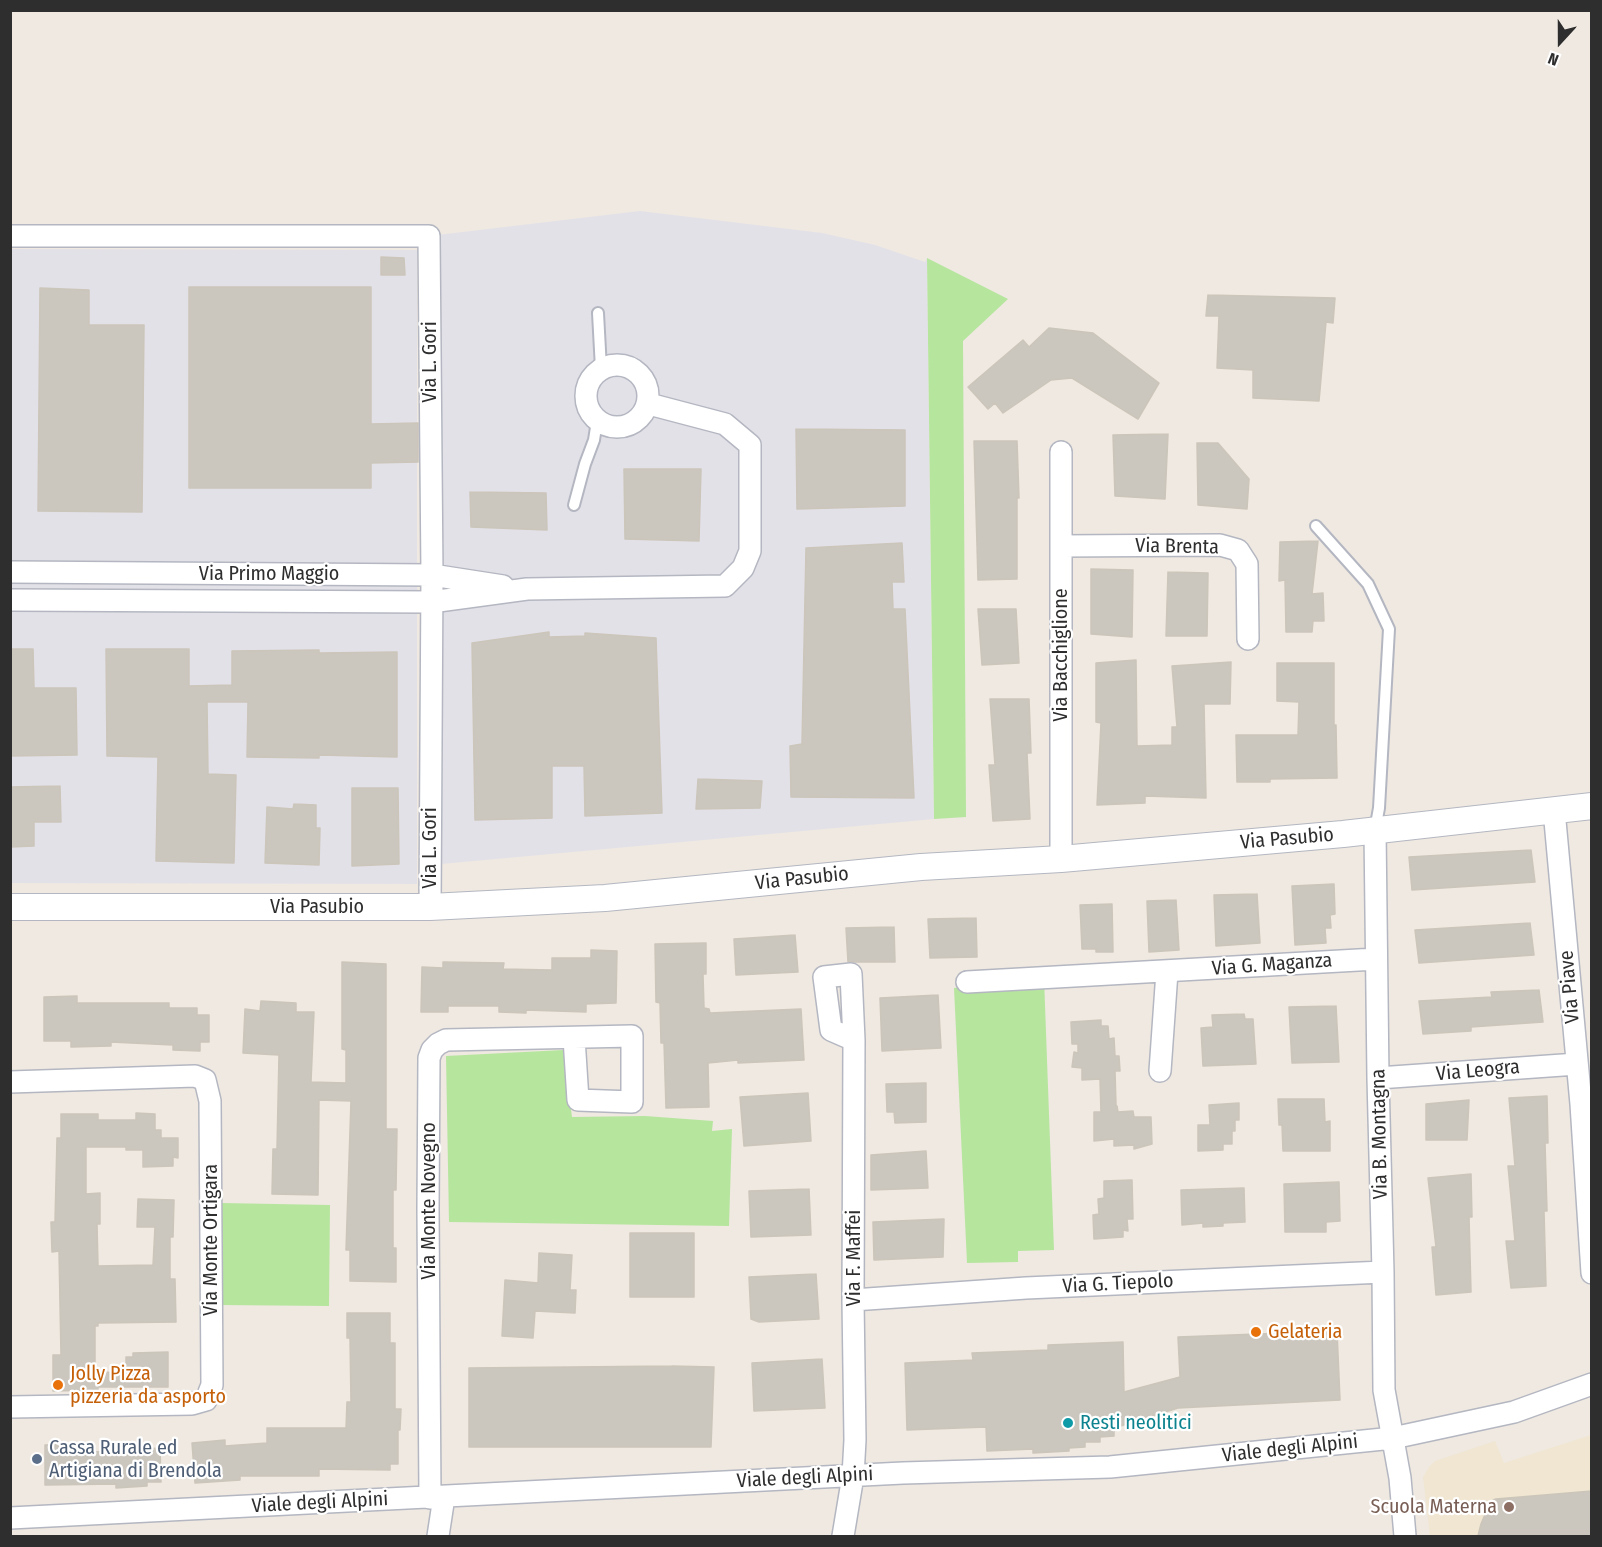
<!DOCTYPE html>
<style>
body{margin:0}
#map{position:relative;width:1602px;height:1547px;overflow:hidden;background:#efe9e1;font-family:"Fira Sans Condensed",sans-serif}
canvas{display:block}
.frame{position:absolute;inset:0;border:12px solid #2e2e2e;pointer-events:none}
.north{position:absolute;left:1530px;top:12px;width:60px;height:60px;-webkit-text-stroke:4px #fff;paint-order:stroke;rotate:201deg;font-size:16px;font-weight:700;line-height:24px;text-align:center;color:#2e2e2e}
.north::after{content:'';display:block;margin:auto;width:21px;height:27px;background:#2e2e2e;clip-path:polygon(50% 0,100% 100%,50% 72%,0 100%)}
</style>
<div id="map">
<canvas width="1602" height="1547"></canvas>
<div class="frame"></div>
<div class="north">N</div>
</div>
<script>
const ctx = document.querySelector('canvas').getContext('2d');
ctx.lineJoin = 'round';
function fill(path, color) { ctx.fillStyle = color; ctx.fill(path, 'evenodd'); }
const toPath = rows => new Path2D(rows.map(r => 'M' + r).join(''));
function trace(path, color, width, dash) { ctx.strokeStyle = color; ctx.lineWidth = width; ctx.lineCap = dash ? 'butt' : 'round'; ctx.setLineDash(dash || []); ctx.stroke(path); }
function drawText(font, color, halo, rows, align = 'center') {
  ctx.font = font + ' "Fira Sans Condensed",sans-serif'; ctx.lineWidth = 4.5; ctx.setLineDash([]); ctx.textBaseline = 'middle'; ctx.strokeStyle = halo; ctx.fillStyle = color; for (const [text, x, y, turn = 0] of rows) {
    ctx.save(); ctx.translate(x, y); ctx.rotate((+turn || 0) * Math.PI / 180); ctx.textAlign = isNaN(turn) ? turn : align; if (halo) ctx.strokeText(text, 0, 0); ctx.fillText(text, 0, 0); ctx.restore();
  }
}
fill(toPath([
 [640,211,822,233,875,245,925,262,927,258,934,819,430,865,429,236],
 [11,249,417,250,417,884,11,883]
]), '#e3e1e8');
fill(toPath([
 [1591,1435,1591,1536,1430,1536,1423,1477,1429,1467,1435,1461,1495,1441,1504,1463]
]), '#f0e6d1');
fill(toPath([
 [927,258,1008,299,963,341,966,817,934,819],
 [1044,978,1054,1250,1018,1251,1018,1262,967,1263,954,988],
 [563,1050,572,1117,645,1116,713,1121,712,1131,732,1129,729,1226,449,1222,446,1056],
 [221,1203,330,1205,329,1306,220,1305]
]), '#b6e59e');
const building = toPath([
 [381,257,404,258,405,275,381,275,381,257],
 [189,287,371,287,371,424,418,423,418,462,371,463,371,488,189,488,189,287],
 [40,288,89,290,89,325,144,325,142,512,38,511,40,288],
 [1208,295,1335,298,1333,323,1326,322,1319,401,1253,398,1253,370,1217,368,1219,316,1206,316,1208,295],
 [1049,328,1093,333,1159,383,1138,419,1072,378,1051,380,1003,413,995,403,988,409,968,387,1023,340,1029,347,1049,328],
 [796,429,905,430,905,506,797,509,796,429],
 [1168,434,1165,499,1115,496,1113,435,1168,434],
 [974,441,1017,441,1019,498,1017,498,1017,579,978,580,974,441],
 [1197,443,1218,443,1249,479,1247,509,1198,505,1197,443],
 [624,469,701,469,699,541,625,539,624,469],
 [470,492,546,493,547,530,471,527,470,492],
 [1318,541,1312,594,1323,593,1324,621,1313,621,1312,632,1286,632,1285,580,1279,581,1280,542,1318,541],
 [902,543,904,582,892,582,893,609,905,609,914,798,791,797,790,746,802,744,806,548,902,543],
 [1091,569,1133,570,1132,637,1091,634,1091,569],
 [1168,572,1208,573,1207,636,1166,636,1168,572],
 [978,609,1016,609,1019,663,982,665,978,609],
 [549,632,549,637,585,636,585,633,656,638,662,813,585,816,584,766,552,766,552,818,475,820,472,643,549,632],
 [10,649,33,649,34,688,76,688,77,755,10,756,10,649],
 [106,649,189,649,189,686,232,685,232,651,319,650,319,653,397,652,397,757,319,755,319,758,247,757,248,702,207,702,208,774,236,775,234,863,156,861,158,757,107,756,106,649],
 [1136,660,1137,746,1172,745,1172,727,1177,727,1172,666,1231,662,1230,704,1204,704,1206,798,1145,796,1145,803,1097,805,1101,723,1096,722,1096,663,1136,660],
 [1277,663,1334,663,1334,725,1336,725,1337,778,1270,779,1270,782,1237,782,1236,735,1298,735,1299,702,1277,701,1277,663],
 [990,699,1029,699,1031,753,1027,753,1030,819,993,821,989,765,995,765,990,699],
 [698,779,762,781,760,808,696,809,698,779],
 [60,786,61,822,34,822,34,846,10,847,10,787,60,786],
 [352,788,398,788,399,864,352,866,352,788],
 [294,804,316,805,316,828,320,828,319,865,265,863,267,807,293,809,294,804],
 [1531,850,1535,882,1412,890,1409,857,1531,850],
 [1334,884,1335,914,1330,915,1331,928,1325,928,1326,943,1295,945,1292,886,1334,884],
 [1257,894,1260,943,1216,946,1214,895,1257,894],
 [1176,900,1179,950,1149,952,1147,901,1176,900],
 [1112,904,1113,952,1096,952,1096,949,1082,949,1080,905,1112,904],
 [976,918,977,957,930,958,928,919,976,918],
 [1530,923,1534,955,1419,963,1415,930,1530,923],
 [894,927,895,962,848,962,846,928,894,927],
 [795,935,798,972,736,975,734,939,795,935],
 [706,943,706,974,703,974,704,1008,709,1009,710,1013,801,1009,804,1060,738,1063,738,1060,708,1063,709,1107,666,1108,664,1043,661,1043,660,1003,656,1002,655,944,706,943],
 [591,950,617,951,616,1003,586,1004,586,1012,526,1010,526,1013,499,1012,499,1006,448,1006,448,1012,421,1012,422,967,443,968,443,962,504,963,503,969,552,970,552,958,591,958,591,950],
 [342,962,386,964,386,1129,397,1129,396,1190,393,1190,393,1248,396,1248,396,1282,350,1281,350,1250,346,1250,351,1101,319,1100,318,1195,272,1194,273,1149,277,1149,279,1055,243,1053,245,1009,260,1011,261,1001,296,1003,296,1012,314,1012,311,1082,346,1083,346,1050,342,1049,342,962],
 [1539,990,1543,1022,1471,1027,1471,1031,1423,1034,1419,1001,1492,997,1491,992,1539,990],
 [938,995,941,1048,882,1051,880,998,938,995],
 [77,996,77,1003,169,1003,169,1008,197,1008,197,1015,209,1015,209,1042,200,1042,200,1051,173,1050,173,1045,111,1042,111,1046,71,1047,71,1041,44,1041,44,997,77,996],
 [1336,1006,1339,1062,1292,1063,1289,1007,1336,1006],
 [1244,1014,1245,1019,1253,1019,1256,1064,1203,1066,1201,1028,1213,1027,1212,1015,1244,1014],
 [1101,1020,1101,1026,1108,1026,1109,1039,1114,1038,1115,1056,1119,1056,1120,1071,1115,1071,1116,1106,1117,1106,1118,1112,1133,1111,1134,1117,1151,1117,1152,1144,1134,1149,1134,1145,1114,1146,1114,1139,1094,1141,1094,1112,1101,1112,1100,1079,1082,1080,1082,1068,1072,1067,1074,1052,1078,1053,1078,1044,1072,1044,1071,1022,1101,1020],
 [926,1083,926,1122,895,1123,894,1112,887,1112,886,1084,926,1083],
 [808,1093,811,1141,744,1146,740,1097,808,1093],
 [1547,1096,1548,1143,1545,1143,1547,1211,1544,1211,1546,1286,1511,1288,1506,1241,1515,1241,1508,1166,1515,1166,1509,1098,1547,1096],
 [1278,1099,1324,1099,1325,1122,1330,1121,1330,1151,1283,1151,1282,1125,1279,1125,1278,1099],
 [1469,1100,1467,1140,1426,1140,1426,1104,1469,1100],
 [1239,1103,1239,1120,1235,1120,1235,1131,1232,1131,1232,1144,1223,1144,1223,1150,1198,1151,1198,1125,1210,1125,1209,1105,1239,1103],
 [136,1113,155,1114,155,1130,161,1130,161,1138,178,1138,178,1158,173,1157,173,1166,143,1167,143,1150,126,1150,126,1147,86,1147,86,1194,100,1193,100,1224,97,1224,98,1266,153,1265,155,1227,137,1227,138,1199,174,1200,173,1237,170,1237,170,1279,175,1279,176,1322,98,1323,98,1326,95,1326,95,1371,126,1374,126,1357,133,1357,133,1353,168,1352,168,1387,98,1387,98,1390,53,1391,53,1355,61,1355,59,1251,52,1252,51,1222,55,1222,57,1138,61,1138,61,1114,98,1114,98,1120,136,1120,136,1113],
 [926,1151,928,1188,871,1190,871,1155,926,1151],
 [1471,1174,1472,1217,1469,1217,1471,1292,1436,1295,1432,1247,1436,1247,1428,1178,1471,1174],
 [1132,1180,1133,1219,1127,1219,1128,1231,1123,1230,1123,1237,1094,1239,1093,1215,1099,1214,1098,1199,1104,1198,1104,1181,1132,1180],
 [1339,1182,1340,1221,1326,1222,1326,1232,1285,1232,1284,1184,1339,1182],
 [1244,1188,1245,1222,1223,1223,1223,1226,1203,1227,1203,1223,1182,1225,1181,1190,1244,1188],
 [809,1189,811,1235,751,1237,749,1191,809,1189],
 [944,1219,943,1257,874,1260,873,1222,944,1219],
 [630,1233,694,1233,694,1297,630,1297,630,1233],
 [539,1253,572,1255,570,1290,576,1290,575,1313,535,1311,533,1338,502,1336,505,1280,538,1283,539,1253],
 [816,1274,819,1319,759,1322,751,1319,749,1277,816,1274],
 [347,1313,390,1313,390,1343,395,1343,395,1409,401,1409,400,1430,398,1430,398,1464,390,1464,390,1470,319,1469,319,1476,240,1476,240,1480,195,1483,192,1443,225,1440,225,1446,267,1443,267,1428,346,1428,347,1402,351,1402,350,1338,347,1338,347,1313],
 [1337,1331,1340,1400,1178,1408,1114,1428,1114,1436,1100,1437,1100,1442,1085,1442,1085,1447,1069,1448,1069,1451,1033,1453,1033,1449,987,1451,986,1427,907,1430,905,1363,973,1360,972,1353,1048,1350,1048,1345,1123,1342,1124,1392,1180,1377,1178,1337,1337,1331],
 [822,1359,825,1408,754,1411,752,1363,822,1359],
 [672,1366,714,1367,711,1447,469,1447,469,1368,672,1366],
 [93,1444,93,1452,160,1448,161,1482,147,1482,147,1486,116,1488,116,1484,45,1485,45,1445,93,1444],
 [1592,1491,1592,1536,1478,1536,1481,1524,1487,1510,1493,1500,1496,1499,1592,1491]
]);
fill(building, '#cbc7bf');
trace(building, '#cbc5ba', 1.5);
const service = toPath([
 [598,313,601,369],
 [574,505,585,464,594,440,597,421],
 [1316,526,1368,584,1389,629,1379,808,1375,830]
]);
const minor = toPath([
 [10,236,429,236,432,575,430,907],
 '586 396a31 31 0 1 1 62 0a31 31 0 1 1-62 0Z',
 [1061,546,1220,545,1238,550,1247,564,1248,639],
 [10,572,432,575,503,586],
 [10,600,431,602,527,589,725,586,743,568,750,551,750,445,725,424,649,404],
 [1554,810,1581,1104,1592,1273],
 [1375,830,1378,1078,1383,1272,1384,1390,1400,1478,1405,1536],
 [1061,859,1061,452],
 [967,982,1376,959],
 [1160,1071,1167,972],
 [1378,1078,1577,1064],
 [10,1082,195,1076,205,1080,210,1101,212,1385,206,1400,192,1404,10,1407],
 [853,1300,1026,1288,1383,1272],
 [430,1498,428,1208,429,1058,432,1050,438,1044,446,1040,632,1036,632,1102,578,1100,574,1038],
 [10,1518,903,1473,1110,1467,1393,1438,1514,1412,1592,1384],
 [438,1536,444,1497],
 [843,1536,853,1476,855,1440,853,1300,854,1040,851,974,824,977,831,1030,854,1040]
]);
const tertiary = toPath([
 [10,907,430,907,605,898,921,867,1061,859,1343,834,1592,806]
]);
trace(service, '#b4b7c1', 14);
trace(minor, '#b4b7c1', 24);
trace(tertiary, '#b4b7c1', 28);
trace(service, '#fff', 10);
trace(minor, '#fff', 21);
trace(tertiary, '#fff', 26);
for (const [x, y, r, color] of [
 [1256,1332,6,"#e8710a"],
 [58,1385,6,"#e8710a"],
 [1068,1423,6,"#0f9aa8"],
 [37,1459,6,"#5c6f8a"],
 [1509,1507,6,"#8d6e63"]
]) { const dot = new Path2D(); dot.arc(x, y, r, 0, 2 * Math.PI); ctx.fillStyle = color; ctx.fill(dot); trace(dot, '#fff', 2); }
drawText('20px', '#2e2e2e', '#fff', [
 ["Via L. Gori",430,362,-90],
 ["Via Brenta",1177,547,1],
 ["Via Primo Maggio",269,574],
 ["Via Bacchiglione",1061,655,-90],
 ["Via Pasubio",1287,839,-5],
 ["Via L. Gori",430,848,-90],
 ["Via Pasubio",802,879,-6],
 ["Via Pasubio",317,907],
 ["Via G. Maganza",1272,965,-4],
 ["Via Piave",1570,987,-95],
 ["Via Leogra",1478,1071,-5],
 ["Via B. Montagna",1380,1134,-91],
 ["Via Monte Novegno",429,1201,-90],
 ["Via Monte Ortigara",211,1240,-90],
 ["Via F. Maffei",854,1258,-90],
 ["Via G. Tiepolo",1118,1284,-3],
 ["Viale degli Alpini",1290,1449,-6],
 ["Viale degli Alpini",805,1478,-3],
 ["Viale degli Alpini",320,1503,-3]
]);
drawText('20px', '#c56008', '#fff', [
 ["Gelateria",1268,1332],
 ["Jolly Pizza",70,1374],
 ["pizzeria da asporto",70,1397]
], 'left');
drawText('20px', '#0d838f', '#fff', [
 ["Resti neolitici",1080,1423]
], 'left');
drawText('20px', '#4e5e75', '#fff', [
 ["Cassa Rurale ed",49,1448],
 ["Artigiana di Brendola",49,1471]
], 'left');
drawText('20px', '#785e54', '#fff', [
 ["Scuola Materna",1497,1507]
], 'right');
</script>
